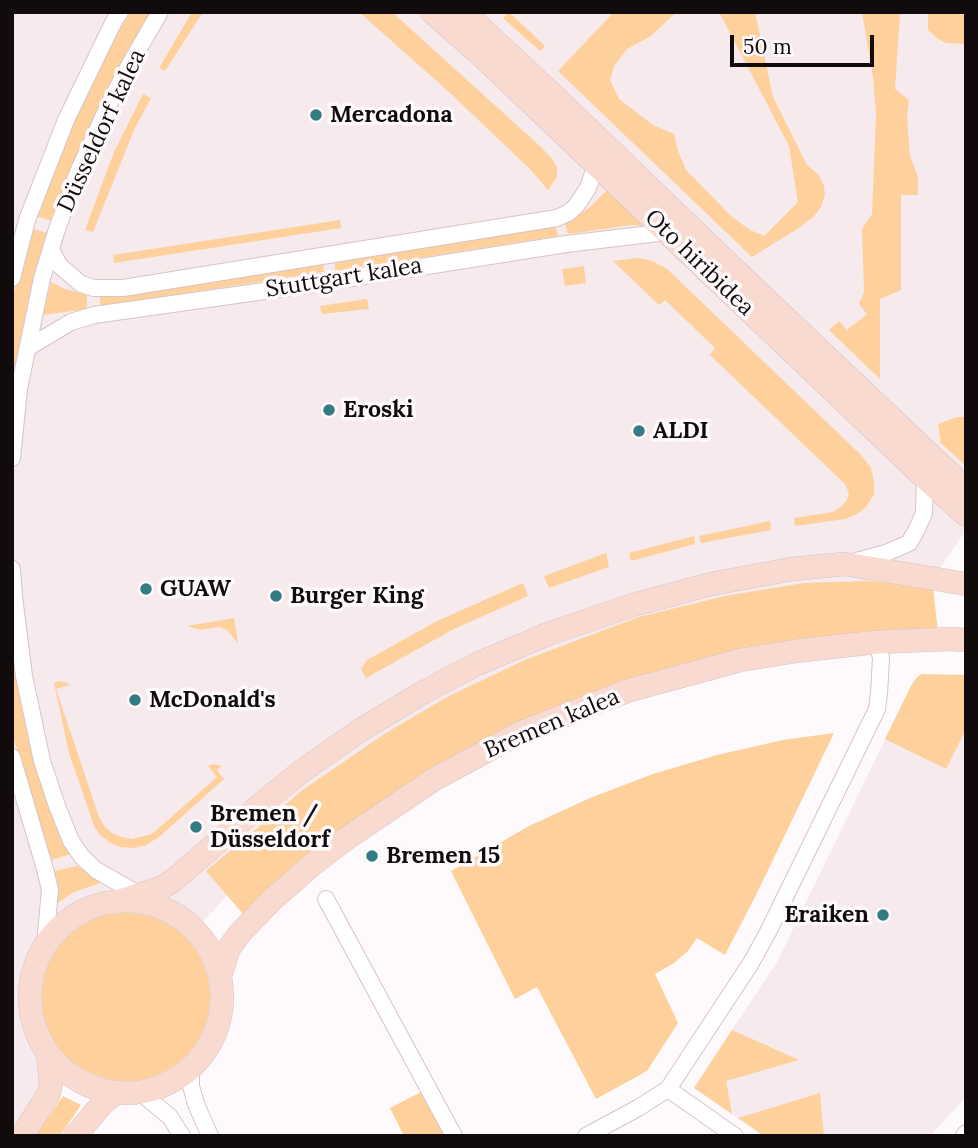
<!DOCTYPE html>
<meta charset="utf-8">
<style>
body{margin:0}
#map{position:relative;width:978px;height:1148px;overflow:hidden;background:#fefafb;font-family:Lora,serif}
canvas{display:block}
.frame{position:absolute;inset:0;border:14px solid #120b0c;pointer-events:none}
.scale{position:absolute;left:730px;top:35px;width:144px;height:32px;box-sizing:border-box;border:4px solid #120b0c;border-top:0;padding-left:9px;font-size:21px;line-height:24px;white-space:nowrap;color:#120b0c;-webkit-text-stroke:5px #fefafb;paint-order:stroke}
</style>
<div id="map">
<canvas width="978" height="1148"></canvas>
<div class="frame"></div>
<div class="scale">50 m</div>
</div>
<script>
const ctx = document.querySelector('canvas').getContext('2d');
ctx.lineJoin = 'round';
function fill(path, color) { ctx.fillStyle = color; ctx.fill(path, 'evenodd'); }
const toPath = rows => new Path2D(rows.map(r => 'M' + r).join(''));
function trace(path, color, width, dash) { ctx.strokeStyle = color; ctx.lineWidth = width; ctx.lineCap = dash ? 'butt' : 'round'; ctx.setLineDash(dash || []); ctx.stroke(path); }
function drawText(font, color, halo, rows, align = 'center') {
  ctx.font = font + ' Lora,serif'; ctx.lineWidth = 7; ctx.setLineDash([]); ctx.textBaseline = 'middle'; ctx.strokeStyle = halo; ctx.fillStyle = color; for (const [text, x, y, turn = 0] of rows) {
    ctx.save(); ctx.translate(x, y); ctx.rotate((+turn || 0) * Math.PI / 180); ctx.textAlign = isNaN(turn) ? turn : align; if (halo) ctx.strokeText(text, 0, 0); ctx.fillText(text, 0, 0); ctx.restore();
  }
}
fill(toPath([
 [12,12,966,12,966,530,912,610,710,625,307,811,135,994,12,1126],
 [912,684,966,709,966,1097,930,1136,764,1136,694,1088,777,962]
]), '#f6eaec');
fill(toPath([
 [130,12,152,12,112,84,81,146,53,221,35,216,64,140,92,78],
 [192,12,203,12,165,71,159,68],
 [359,12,392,12,542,148,552,159,557,167,557,177,548,190,530,169,449,92],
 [509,12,545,46,540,51,503,18],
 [614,12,676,12,651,36,627,49,614,66,610,80,619,99,653,125,674,134,678,151,686,170,731,216,750,230,764,236,798,202,789,146,719,12,755,12,773,97,807,165,818,174,824,186,825,195,821,207,814,216,802,226,752,257,558,71],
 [862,12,900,12,895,89,909,100,907,117,910,156,918,177,918,195,901,195,901,290,880,299,880,379,829,330,839,321,847,330,867,314,859,304,864,292,862,229,872,214,876,113,873,77],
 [928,12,966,12,966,44,946,43,938,39,928,30],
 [143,94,151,98,134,130,93,232,85,230,114,152],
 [609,188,648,226,632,225,568,234,565,223,589,208],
 [340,220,341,228,114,263,113,255],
 [556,226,558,236,335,271,335,262],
 [30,228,48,233,29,305,15,383,12,382,12,300],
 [639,258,652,261,666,268,861,455,871,468,874,482,874,494,866,507,857,514,845,519,795,526,794,518,833,512,842,506,847,500,849,493,845,484,710,355,715,348,665,300,659,305,613,261],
 [323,264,324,272,100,306,100,296,114,297],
 [584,266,586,283,565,286,562,269],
 [51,282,65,289,87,295,87,309,43,315],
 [367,299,369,309,322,314,320,306],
 [957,417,966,417,966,466,941,443,938,424],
 [770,521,771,530,701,543,699,536],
 [694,536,695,544,631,561,629,553],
 [606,553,609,567,549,588,544,576],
 [867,581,933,587,938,632,858,635,558,710,243,914,206,871,304,789,386,733,447,697,527,659,639,617,725,596,804,583],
 [523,583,528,596,454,629,366,678,361,669,367,660,437,621],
 [234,618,238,643,227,630,219,627,200,630,187,626],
 [12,634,23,709,36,762,48,803,70,854,49,861,12,732],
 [922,674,966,675,966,729,946,769,885,739,912,684,918,676],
 [59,681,65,682,70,685,56,689,99,817,105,827,112,833,121,837,132,839,152,834,217,777,208,766,214,764,222,766,217,770,224,779,159,837,146,845,134,848,120,847,109,842,99,834,94,826,69,753,54,683],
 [834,733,757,893,725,955,697,938,688,951,674,963,655,974,678,1023,647,1071,596,1099,537,987,515,999,451,871,529,826,590,798,653,774,717,755,783,740],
 [77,866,103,882,74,892,56,904,54,871],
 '42 997a84 84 0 1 1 168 0a84 84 0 1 1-168 0Z',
 [732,1030,799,1060,726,1081,732,1114,694,1088],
 [423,1091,446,1136,404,1136,390,1108],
 [820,1093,824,1136,764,1136,738,1118],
 [63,1096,81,1105,60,1136,35,1136]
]), '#fed09b');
const street = toPath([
 [51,249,59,265,81,284,94,288,123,288,557,218,568,213,576,206,588,188,596,164],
 [12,278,27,220,66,120,114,21,120,12],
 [29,347,71,322,94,315,307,285,566,244,667,232],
 [12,458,19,389,42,278,57,229,78,172,111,100,131,62,160,12],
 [853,562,886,553,909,543,917,529,924,513,925,478],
 [12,569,14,597,24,676,42,761,57,806,71,841,82,857,96,870,161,907],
 [12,757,45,869,50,890,45,944],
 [326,899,454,1136],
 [191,1068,191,1086,196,1104,210,1136],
 [668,1089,735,1136],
 [140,1092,170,1117,182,1136],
 [586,1136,638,1108,668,1089,751,963,768,932,877,709,879,694,881,658,877,642],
 [964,1136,966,1133]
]);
const secondary = toPath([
 [432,12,484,58,925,478,966,515],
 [464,12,555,97,739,274,966,489],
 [120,901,161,888,174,880,267,799,302,771,359,731,422,693,477,664,548,634,633,605,711,584,792,569,845,564,966,584],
 '30 997a96 96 0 1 1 192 0a96 96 0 1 1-192 0Z',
 [220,976,229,948,241,932,273,899,313,864,347,838,433,780,520,733,627,691,741,660,796,651,877,642,951,639,966,640],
 [22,1136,48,1095,51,1084,48,1054],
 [75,1136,102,1104,117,1092]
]);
trace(street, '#d7c3c6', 18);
trace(secondary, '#d7c3c6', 24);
trace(street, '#fff', 16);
trace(secondary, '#f8dad0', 23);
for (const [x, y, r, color] of [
 [316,115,7,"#337b85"],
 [329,410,7,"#337b85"],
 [639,431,7,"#337b85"],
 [146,589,7,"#337b85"],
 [276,596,7,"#337b85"],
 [135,700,7,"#337b85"],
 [196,827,7,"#337b85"],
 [372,856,7,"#337b85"],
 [883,915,7,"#337b85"]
]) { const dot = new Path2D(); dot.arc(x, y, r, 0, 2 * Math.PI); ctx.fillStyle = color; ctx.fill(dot); trace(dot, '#fefafb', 2.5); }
drawText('bold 23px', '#120b0c', '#fefafb', [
 ["Mercadona",330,115],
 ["Eroski",343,410],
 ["ALDI",653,431],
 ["GUAW",160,589],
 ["Burger King",290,596],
 ["McDonald's",149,700],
 ["Bremen /",210,814],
 ["Düsseldorf",210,840],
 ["Bremen 15",386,856],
 ["Eraiken",869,915,"right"]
], 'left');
drawText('23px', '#120b0c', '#fefafb', [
 ["Düsseldorf kalea",102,131,-65],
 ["Oto hiribidea",699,263,44],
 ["Stuttgart kalea",344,278,-9],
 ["Bremen kalea",552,724,-23]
]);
</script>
